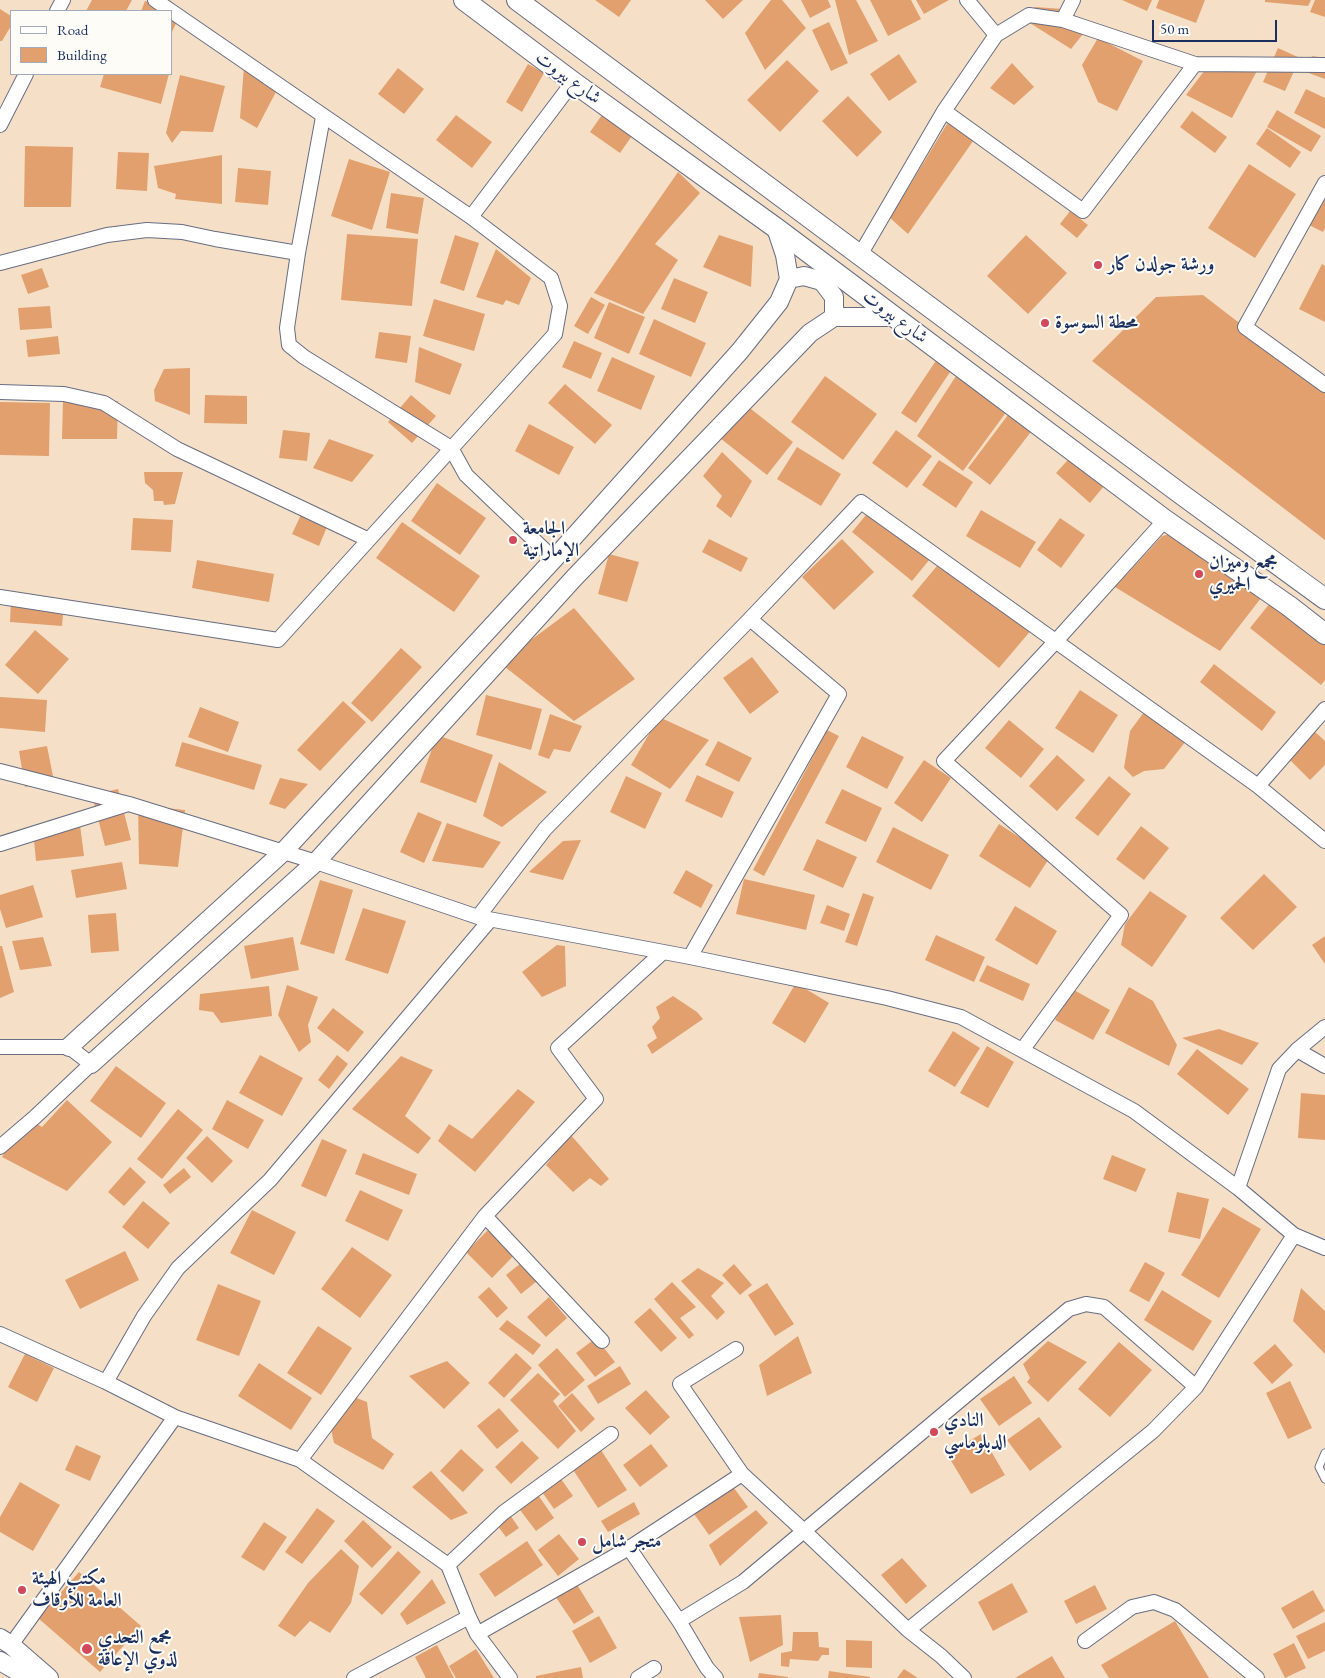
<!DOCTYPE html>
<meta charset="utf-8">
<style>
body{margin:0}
#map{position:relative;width:1325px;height:1678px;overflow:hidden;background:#f5e0c7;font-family:"EB Garamond",serif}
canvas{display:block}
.legend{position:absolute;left:10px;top:10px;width:162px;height:65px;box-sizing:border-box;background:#fdfcf7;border:1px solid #a3aaba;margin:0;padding:6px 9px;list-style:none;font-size:15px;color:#1b2f5e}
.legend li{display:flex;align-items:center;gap:10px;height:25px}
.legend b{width:25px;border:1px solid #a3aaba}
.scale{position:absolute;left:1152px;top:20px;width:125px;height:22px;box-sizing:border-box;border:2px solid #1b2f5e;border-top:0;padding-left:6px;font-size:15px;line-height:18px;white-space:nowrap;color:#1b2f5e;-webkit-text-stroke:4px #fdfcf7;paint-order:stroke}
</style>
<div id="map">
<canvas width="1325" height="1678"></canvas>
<ul class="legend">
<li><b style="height:6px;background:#fff"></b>Road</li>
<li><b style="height:14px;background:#e1a06e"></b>Building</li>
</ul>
<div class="scale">50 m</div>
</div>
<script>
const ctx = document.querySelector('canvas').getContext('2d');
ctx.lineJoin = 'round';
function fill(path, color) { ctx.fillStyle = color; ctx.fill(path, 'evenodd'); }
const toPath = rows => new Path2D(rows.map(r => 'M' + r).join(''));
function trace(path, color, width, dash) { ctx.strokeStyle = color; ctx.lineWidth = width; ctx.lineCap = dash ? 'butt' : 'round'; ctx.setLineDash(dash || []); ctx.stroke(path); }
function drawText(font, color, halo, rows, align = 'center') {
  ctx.font = font + ' "EB Garamond",Amiri,serif'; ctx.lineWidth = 4; ctx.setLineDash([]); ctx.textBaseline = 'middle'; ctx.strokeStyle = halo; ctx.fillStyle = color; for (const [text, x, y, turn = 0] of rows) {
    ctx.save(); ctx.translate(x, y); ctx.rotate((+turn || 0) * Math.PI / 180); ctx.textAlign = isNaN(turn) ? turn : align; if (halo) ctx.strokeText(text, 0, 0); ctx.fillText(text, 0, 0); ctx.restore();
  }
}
fill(toPath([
 [92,0,132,0,126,11,86,11],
 [595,0,631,0,619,17],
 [705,0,743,0,723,19],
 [771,0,782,0,806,28,765,70,745,33],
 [801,0,828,0,831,7,810,18],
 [835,0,856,0,878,41,849,55],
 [870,0,911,0,921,19,888,36],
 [916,0,949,0,924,14],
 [1122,0,1152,0,1147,11],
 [1159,0,1205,0,1196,23,1156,8],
 [1265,0,1311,0,1308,6,1265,2],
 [1315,0,1325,0,1325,17,1310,12],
 [145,1,171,11,141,11],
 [1035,7,1063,9,1091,24,1071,49,1022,18],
 [0,9,11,16,11,26,2,41,0,41],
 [171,11,180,15,171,34],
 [829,22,848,63,831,71,812,30],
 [1098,38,1143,61,1117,111,1098,102,1082,65],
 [1278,48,1300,58,1285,91,1263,82],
 [899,54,917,82,889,101,870,74],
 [1312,56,1325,58,1325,79,1306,72],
 [787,60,819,91,780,132,747,100],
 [1012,63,1034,87,1014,105,990,88],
 [528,64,544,73,522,112,506,102],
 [244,66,277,90,257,128,240,118],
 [1208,66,1259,67,1232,118,1186,95],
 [398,68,424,89,404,114,378,94],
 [104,74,169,74,161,104,100,87],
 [180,75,225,86,213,132,181,131,172,143,166,133],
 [1306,89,1325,98,1325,129,1294,113],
 [848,96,882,132,857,157,822,121],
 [1277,110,1321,136,1311,152,1267,127],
 [1192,111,1227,137,1215,153,1180,127],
 [604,112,634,133,620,153,590,132],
 [953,114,978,134,908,234,890,218],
 [456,115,492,142,472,168,436,140],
 [1267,128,1301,152,1290,168,1256,144],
 [25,146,73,147,71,207,24,207],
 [118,152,149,153,147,191,116,189],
 [222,155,222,204,175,199,176,194,158,188,154,166],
 [349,159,390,172,372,230,331,216],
 [1249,164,1296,194,1255,258,1208,228],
 [238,168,271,171,268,205,235,202],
 [678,172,700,193,655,244,678,260,643,314,594,293],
 [391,193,424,198,418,234,386,228],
 [1325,196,1325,228,1323,232,1309,225],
 [1070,211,1088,225,1077,238,1060,224],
 [347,234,418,239,412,306,341,300],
 [455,235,479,243,464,291,440,283],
 [719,235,753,246,751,287,703,267],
 [1026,235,1067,273,1028,314,987,276],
 [496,249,531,278,519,305,506,300,503,305,476,297],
 [1322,264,1325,266,1325,322,1299,309],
 [42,268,49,287,28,294,21,275],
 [674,278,708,292,695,323,661,309],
 [1203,295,1325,389,1325,540,1092,361,1156,297],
 [591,297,605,305,588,334,574,326],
 [434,299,485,314,474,351,423,336],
 [609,302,645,317,629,354,594,338],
 [50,306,52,328,20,330,18,308],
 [654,319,706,343,691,377,639,354],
 [379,332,411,336,407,363,375,358],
 [58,336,60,354,28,357,26,340],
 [574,341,602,353,591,379,562,367],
 [419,347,462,364,450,395,415,382],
 [943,350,958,360,916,423,901,413],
 [612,357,655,376,641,410,597,391],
 [190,368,190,415,155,401,154,390,164,369],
 [960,370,1010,407,963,471,917,436],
 [825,376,877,414,843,460,791,422],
 [565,384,612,425,595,444,548,403],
 [205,395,247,396,247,424,204,423],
 [411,395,436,416,412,443,388,422],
 [737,398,793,442,767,475,711,431],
 [63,400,118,401,117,439,62,439],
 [0,402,50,403,49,456,0,455],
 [1017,403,1040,420,990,485,968,468],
 [529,424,574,447,559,475,515,451],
 [283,430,310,433,307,461,279,458],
 [896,430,932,456,907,488,872,463],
 [329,439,374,455,352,482,313,468],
 [797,447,841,474,821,506,777,479],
 [1076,451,1109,480,1090,503,1056,473],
 [722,452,752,481,731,518,716,506,722,496,703,476],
 [939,460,973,482,956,508,922,485],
 [144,472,183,472,175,504,164,505,163,501,154,501,153,490,145,483],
 [437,483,486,518,460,555,411,521],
 [306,504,332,515,319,546,292,534],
 [870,510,930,559,912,581,852,532],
 [981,510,1036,542,1020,568,966,536],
 [133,518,173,520,171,552,131,550],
 [1060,518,1085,535,1061,568,1037,550],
 [402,522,480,576,454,612,376,558],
 [1190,530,1268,589,1220,651,1115,587,1162,536],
 [709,539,748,558,741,572,702,552],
 [842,539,874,572,834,610,802,577],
 [609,554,639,562,627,602,598,594],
 [946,555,1033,628,999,668,912,596],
 [197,560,274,574,269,602,192,588],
 [1278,593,1325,630,1325,680,1321,685,1250,628],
 [11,599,64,603,62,626,10,622],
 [574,608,635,679,574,721,500,663],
 [35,630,69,659,38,694,5,665],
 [401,648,422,667,372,722,351,703],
 [752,657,779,692,750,714,723,678],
 [1214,664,1276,712,1262,731,1200,682],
 [1080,690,1118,715,1093,753,1055,728],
 [486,695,542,709,531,750,476,735],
 [0,697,47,700,45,732,0,728],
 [343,701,366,722,320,771,297,750],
 [200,707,239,722,228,752,188,737],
 [1147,708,1189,737,1164,769,1144,771,1133,777,1124,768,1130,731],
 [550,714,582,726,570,752,554,749,549,759,538,755],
 [659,717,709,740,670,789,631,765],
 [1009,720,1044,749,1021,778,985,748],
 [827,730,839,736,764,876,753,870],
 [1314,731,1325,741,1325,765,1310,780,1288,758],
 [437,735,493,755,476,803,420,782],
 [862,736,904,757,887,789,846,767],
 [718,741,752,758,739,782,705,765],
 [182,742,262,765,254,790,175,766],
 [47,746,54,781,25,787,19,751],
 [1057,755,1085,780,1057,811,1029,786],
 [924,760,951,778,922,822,894,803],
 [499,762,547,792,502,827,483,816],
 [697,775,734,792,722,818,685,801],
 [626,776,662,793,645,829,610,812],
 [1109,776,1131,794,1098,836,1075,818],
 [280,778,308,784,285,809,269,804],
 [118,789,131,840,105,846,92,795],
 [842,789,882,808,866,842,825,823],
 [138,805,185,810,178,867,139,864],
 [418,812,442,822,424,863,400,852],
 [447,823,501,842,483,868,432,861],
 [999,824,1050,857,1030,888,979,856],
 [80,825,84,856,36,861,33,830],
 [1141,826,1169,848,1144,880,1116,859],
 [893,827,949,855,931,890,876,862],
 [817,839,857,857,843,888,803,870],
 [581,840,563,880,529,872,563,841],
 [122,862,127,889,76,898,71,870],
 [686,870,713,885,701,908,673,893],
 [1264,874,1297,907,1253,950,1220,918],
 [744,879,815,895,806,930,736,914],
 [320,880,353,890,334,954,300,944],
 [33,885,43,917,6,928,0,909,0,895],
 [1150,891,1187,916,1152,967,1121,945,1125,924],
 [863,893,874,897,857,946,845,942],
 [827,905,850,914,844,931,820,923],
 [1015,906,1057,931,1037,965,995,940],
 [363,908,406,921,388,974,345,960],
 [116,913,119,951,91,953,88,915],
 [936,935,985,957,974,982,925,960],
 [1325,936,1325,964,1312,945],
 [43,937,52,966,20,970,12,941],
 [293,937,299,970,251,979,244,946],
 [557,945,565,946,566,986,542,997,522,972],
 [0,946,2,946,14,992,0,998],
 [987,965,1030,984,1023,1001,979,981],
 [796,983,829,1003,805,1043,772,1023],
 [287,985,318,997,308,1025,311,1042,299,1052,278,1015],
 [269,986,272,1016,221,1023,213,1012,199,1010,200,994],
 [1129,987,1153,1001,1177,1045,1169,1066,1105,1033],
 [1072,989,1110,1010,1093,1040,1055,1020],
 [673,996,697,1012,703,1019,652,1054,647,1045,657,1038,652,1027,660,1018,656,1007],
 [333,1008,364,1032,348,1052,317,1028],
 [1219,1029,1259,1043,1242,1065,1182,1038],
 [953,1031,980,1048,955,1087,928,1071],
 [987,1046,1014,1062,988,1108,960,1093],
 [1197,1049,1249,1089,1228,1115,1177,1074],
 [260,1055,303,1078,282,1116,239,1093],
 [337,1055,348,1064,329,1089,318,1080],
 [401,1056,433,1070,405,1116,431,1138,418,1154,352,1109],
 [116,1066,166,1103,141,1138,90,1101],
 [518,1089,535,1102,475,1172,438,1141,449,1124,472,1139],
 [1301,1093,1325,1095,1325,1140,1298,1138],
 [67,1100,112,1142,67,1191,2,1157,27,1118,42,1127],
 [227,1100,264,1120,248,1149,212,1129],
 [178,1109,203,1130,162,1179,137,1159],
 [570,1134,609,1179,601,1186,590,1178,573,1192,546,1165],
 [207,1136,233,1161,212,1183,186,1158],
 [322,1139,347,1150,326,1197,301,1186],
 [363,1153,417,1174,409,1195,355,1174],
 [1112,1155,1146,1169,1136,1192,1103,1179],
 [130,1167,146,1182,124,1206,108,1192],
 [184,1168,191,1177,170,1194,163,1185],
 [360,1190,403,1210,388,1241,345,1221],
 [1177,1192,1209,1199,1200,1239,1168,1232],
 [143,1201,170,1223,148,1249,122,1227],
 [1223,1207,1261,1229,1219,1298,1181,1275],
 [252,1210,296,1232,274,1275,230,1253],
 [497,1221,523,1246,492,1278,466,1252],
 [352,1247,392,1275,360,1318,321,1289],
 [125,1251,139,1280,80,1309,65,1280],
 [531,1255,547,1273,521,1294,506,1275],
 [1145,1262,1165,1273,1149,1302,1129,1291],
 [734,1264,752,1285,740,1295,722,1275],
 [698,1268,724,1283,711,1296,725,1312,717,1320,681,1281],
 [672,1282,696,1307,680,1318,694,1335,689,1339,654,1299],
 [767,1283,794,1324,775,1336,748,1295],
 [218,1284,261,1301,239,1356,196,1340],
 [489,1287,508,1308,497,1318,478,1297],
 [1301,1288,1325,1311,1325,1354,1293,1321],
 [1162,1290,1212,1321,1193,1351,1144,1320],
 [549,1297,567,1318,546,1337,527,1317],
 [650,1308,677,1338,661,1352,634,1322],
 [507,1320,541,1345,533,1355,499,1329],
 [318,1326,352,1348,321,1395,287,1373],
 [798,1336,812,1373,767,1396,759,1365],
 [596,1338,615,1362,595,1377,576,1353],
 [1048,1341,1087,1362,1048,1402,1027,1382,1030,1378,1023,1364],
 [1119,1342,1152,1370,1110,1417,1078,1389],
 [1275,1344,1293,1365,1272,1384,1253,1363],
 [557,1348,585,1380,565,1397,538,1365],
 [516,1353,532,1368,504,1398,488,1383],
 [25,1354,54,1368,37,1402,8,1387],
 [447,1361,470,1383,444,1409,409,1376],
 [259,1363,312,1398,291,1430,238,1396],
 [620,1366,631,1384,598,1404,587,1386],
 [538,1373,560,1394,553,1401,576,1431,558,1449,510,1400],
 [1014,1376,1032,1403,999,1426,980,1399],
 [1290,1381,1312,1428,1288,1439,1266,1393],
 [646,1390,670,1417,650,1435,625,1408],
 [572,1393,595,1419,581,1432,558,1406],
 [354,1397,367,1402,372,1438,394,1454,383,1470,334,1443,330,1424],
 [499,1408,519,1431,497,1449,477,1426],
 [1039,1417,1062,1447,1030,1471,1007,1440],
 [981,1434,1005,1475,971,1494,947,1454],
 [522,1441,539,1458,511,1484,495,1467],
 [651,1444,668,1466,640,1487,623,1465],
 [76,1445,101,1456,90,1481,65,1470],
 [599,1447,627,1490,598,1508,570,1465],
 [461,1449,484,1470,463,1492,440,1471],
 [431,1471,468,1513,451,1520,412,1487],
 [559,1476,573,1496,554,1509,540,1489],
 [20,1482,60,1505,33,1551,0,1532,0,1517],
 [731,1484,748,1507,709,1535,692,1511],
 [536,1492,554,1518,536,1531,517,1506],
 [634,1502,640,1514,608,1532,601,1521],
 [317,1508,335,1521,302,1564,285,1552],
 [756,1510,768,1523,720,1566,709,1545],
 [510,1515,519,1528,506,1537,497,1525],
 [363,1520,392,1547,372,1568,344,1541],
 [264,1522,287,1537,264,1571,241,1557],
 [559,1534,579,1559,558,1576,538,1550],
 [527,1541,543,1565,495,1597,479,1574],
 [341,1549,359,1566,351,1603,330,1633,310,1621,295,1637,278,1626,308,1583],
 [398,1551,421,1572,382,1615,359,1594],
 [902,1558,927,1586,906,1604,881,1575],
 [79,1572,141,1626,100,1672,38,1618],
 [432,1579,446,1603,407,1625,400,1614],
 [576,1583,594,1612,574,1624,555,1596],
 [1012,1583,1028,1612,993,1631,978,1602],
 [1095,1585,1107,1609,1076,1624,1064,1601],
 [1313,1590,1325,1611,1293,1629,1281,1608],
 [781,1615,783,1645,750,1662,739,1617],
 [599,1616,617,1648,590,1663,572,1631],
 [1175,1621,1209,1678,1109,1678,1101,1665],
 [1325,1622,1325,1651,1308,1659,1296,1636],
 [793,1632,818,1632,819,1647,829,1648,829,1655,822,1655,818,1661,790,1659,789,1667,781,1666,781,1653,792,1651],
 [846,1640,872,1641,872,1668,846,1667],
 [1294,1643,1306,1668,1285,1678,1273,1654],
 [437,1645,454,1678,426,1678,415,1657],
 [476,1649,494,1678,456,1678,449,1666],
 [1052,1656,1065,1678,1015,1678],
 [581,1667,583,1678,536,1678,536,1676],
 [904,1669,918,1678,897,1678],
 [829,1671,870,1677,870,1678,828,1678],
 [759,1673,788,1677,788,1678,758,1678]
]), '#e1a06e');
const service = toPath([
 [1325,1453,1319,1467,1325,1479]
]);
const minor = toPath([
 [155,0,171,11],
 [57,11,63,0],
 [1063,20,1073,0],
 [996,35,1029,15,1063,20,1195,64,1325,65],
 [944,111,1083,211,1195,64],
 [323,117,298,253,287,328,289,345,304,357,451,448,466,475,554,559],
 [0,125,26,74],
 [1325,183,1245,327,1325,385],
 [471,217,573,82],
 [860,255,944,111,996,35,967,0],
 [0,263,107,235,147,230,182,232,215,239,298,253],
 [0,392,64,394,104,403,177,449,367,539],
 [0,597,278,640,555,334,560,306,551,278,471,217,171,11],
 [0,771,129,804,316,862,478,917,690,957,887,998,961,1017,1134,1111,1238,1188,1294,1235,1325,1248],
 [1258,786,1325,709],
 [0,844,128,804],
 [478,917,545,829,750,619,861,502,1258,786,1325,841],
 [690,957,839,694,750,619],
 [0,1047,69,1047,91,1064,35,1117,0,1147],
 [1023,1049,1121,915,944,761,1056,641,1165,520],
 [1297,1050,1325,1066],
 [1238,1188,1279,1069,1297,1050,1325,1027],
 [485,1216,602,1341],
 [0,1334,106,1382,175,1417,300,1460,448,1565,469,1617,477,1634,510,1678],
 [736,1349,680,1384,742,1474,805,1532,908,1630,941,1656,964,1678],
 [106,1382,144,1316,178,1268,270,1180,490,920],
 [300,1460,485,1216,596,1099,558,1048,663,952],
 [629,1548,679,1621,707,1668,716,1678],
 [448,1565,503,1513,611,1434],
 [679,1621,743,1582,1069,1309,1086,1304,1104,1307,1196,1387,1294,1235],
 [908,1630,1153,1431,1196,1387],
 [477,1634,629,1548,742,1474],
 [1085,1641,1132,1607,1154,1602,1175,1610,1257,1678],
 [11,1645,175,1417],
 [354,1678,469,1617],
 [638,1678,654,1668]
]);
const tertiary = toPath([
 [789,279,804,276,822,281,834,297,834,317],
 [69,1047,283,852,554,559,740,351,779,302,789,279,785,255,776,228],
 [91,1064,316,862,574,578,810,333,834,317,894,317],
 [0,1638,11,1645,49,1678],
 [0,1661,29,1678]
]);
const secondary = toPath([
 [464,0,573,82,776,228,1165,520,1289,606,1325,634],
 [517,0,1181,494,1325,599]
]);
trace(service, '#676d83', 9);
trace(minor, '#676d83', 16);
trace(tertiary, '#676d83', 20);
trace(secondary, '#676d83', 22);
trace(service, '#fff', 7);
trace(minor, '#fff', 14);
trace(tertiary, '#fff', 18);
trace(secondary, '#fff', 20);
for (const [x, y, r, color] of [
 [1098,265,5,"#d1495b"],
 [1045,323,5,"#d1495b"],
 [513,540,5,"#d1495b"],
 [1199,574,5,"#d1495b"],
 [934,1432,5,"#d1495b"],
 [582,1542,5,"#d1495b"],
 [22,1590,5,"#d1495b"],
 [87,1649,6,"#d1495b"]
]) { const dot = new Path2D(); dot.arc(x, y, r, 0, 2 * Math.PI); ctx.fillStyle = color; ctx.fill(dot); trace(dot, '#fdfcf7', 2); }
drawText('19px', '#1b2f5e', '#fdfcf7', [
 ["شارع بيروت",568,78,36],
 ["شارع بيروت",895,317,37]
]);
drawText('bold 19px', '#1b2f5e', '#fdfcf7', [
 ["ورشة جولدن كار",1108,265],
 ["محطة السوسوة",1055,323],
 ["الجامعة",523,529],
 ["الإماراتية",523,551],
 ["مجمع وميزان",1209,563],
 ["الحميري",1209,585],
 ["النادي",944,1421],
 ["الدبلوماسي",944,1443],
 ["متجر شامل",592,1542],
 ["مكتب الهيئة",32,1579],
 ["العامة للأوقاف",32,1601],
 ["مجمع التحدي",98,1638],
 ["لذوي الإعاقة",98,1660]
], 'left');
</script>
